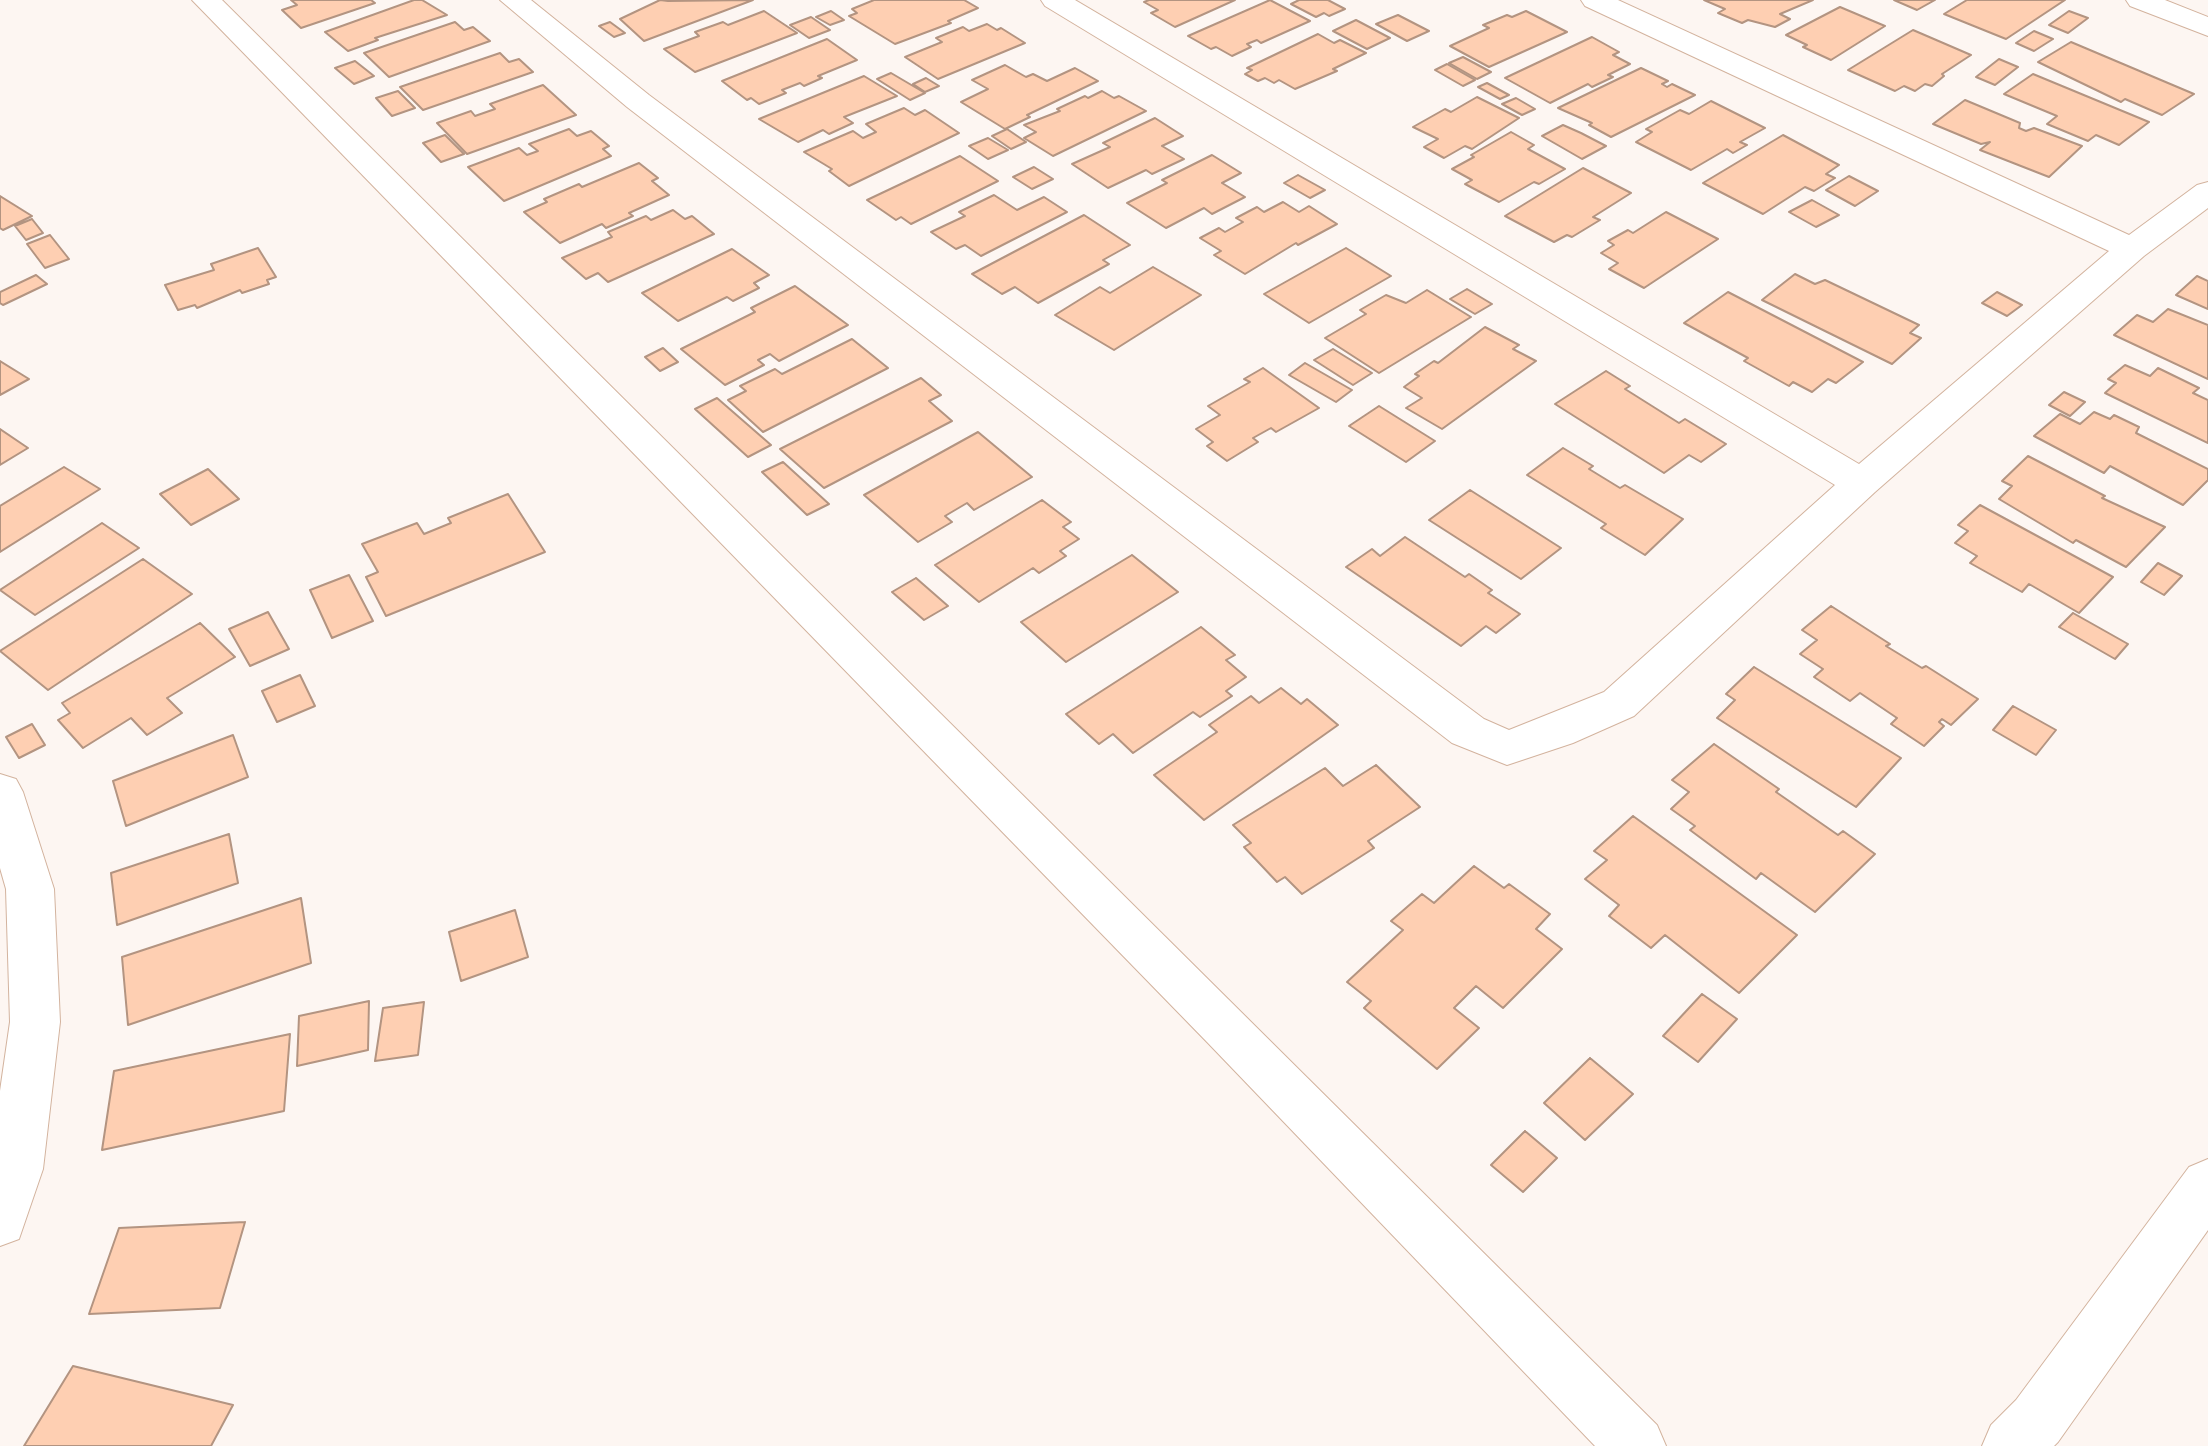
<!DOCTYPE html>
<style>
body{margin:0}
canvas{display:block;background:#fdf6f2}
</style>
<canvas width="2208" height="1446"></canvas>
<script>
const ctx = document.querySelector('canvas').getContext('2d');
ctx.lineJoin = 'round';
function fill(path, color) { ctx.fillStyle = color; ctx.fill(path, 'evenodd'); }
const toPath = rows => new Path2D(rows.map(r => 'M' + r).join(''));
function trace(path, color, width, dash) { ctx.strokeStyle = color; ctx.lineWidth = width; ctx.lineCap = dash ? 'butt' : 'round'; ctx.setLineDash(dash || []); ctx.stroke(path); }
const building = toPath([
 [291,0,371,0,375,3,301,28,282,10,297,5,291,0],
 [414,0,422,0,447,15,375,38,378,40,348,51,325,32,414,0],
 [660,0,668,1,753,0,644,41,620,19,660,0],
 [874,0,964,0,978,8,948,21,951,23,895,44,849,16,857,13,852,9,874,0],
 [1149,0,1235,0,1175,27,1151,13,1158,10,1144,2,1149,0],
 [1270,0,1310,21,1261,43,1257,40,1247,44,1251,47,1232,56,1216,47,1211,49,1188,36,1270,0],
 [1299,0,1328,0,1345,9,1329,16,1324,13,1316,17,1291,4,1299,0],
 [1704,0,1813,0,1780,14,1790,19,1775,27,1748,20,1742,23,1718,13,1725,9,1704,0],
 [1894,0,1935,0,1917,10,1894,0],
 [1967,0,2065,0,2006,39,1944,14,1967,0],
 [1840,7,1885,26,1831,60,1803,47,1807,45,1786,35,1840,7],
 [764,11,797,33,695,72,664,49,699,36,695,32,723,22,728,25,764,11],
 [831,11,844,20,830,25,816,17,831,11],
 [1526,11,1567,32,1489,67,1450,46,1489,28,1483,25,1507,15,1512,17,1526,11],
 [2069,11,2088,18,2068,33,2049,25,2069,11],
 [1398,15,1429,31,1407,41,1376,24,1398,15],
 [811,17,830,30,809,38,790,25,811,17],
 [1356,20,1390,38,1367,49,1333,31,1356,20],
 [455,22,464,30,473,27,490,41,389,77,364,53,455,22],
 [610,22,625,33,614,37,599,26,610,22],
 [987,24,997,30,1001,28,1025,43,938,79,905,57,942,42,936,38,963,27,969,31,987,24],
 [1913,30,1971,55,1942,74,1944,76,1932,86,1925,84,1915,91,1904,86,1895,91,1848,70,1913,30],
 [2034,31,2053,39,2034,51,2016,43,2034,31],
 [1318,34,1334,43,1340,40,1366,53,1333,69,1337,71,1295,89,1279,80,1274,83,1265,78,1258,81,1245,74,1252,70,1247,68,1318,34],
 [1592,37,1619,52,1613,55,1630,64,1608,75,1613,77,1592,87,1588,84,1550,103,1505,78,1592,37],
 [827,39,857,60,818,76,822,78,804,86,800,83,782,90,786,93,759,104,751,98,747,100,722,81,827,39],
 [2071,42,2194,94,2162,115,2125,99,2121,102,2038,62,2071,42],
 [500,53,509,62,519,59,533,72,423,110,400,87,500,53],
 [1463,57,1491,72,1477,79,1449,63,1463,57],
 [1999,59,2018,67,1995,85,1976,77,1999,59],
 [355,61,374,76,354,84,335,68,355,61],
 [1447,64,1475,80,1463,86,1435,70,1447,64],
 [1005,65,1026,77,1033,74,1047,81,1075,68,1098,81,1027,115,1030,117,1005,129,961,102,988,89,972,80,1005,65],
 [1641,68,1668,81,1662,84,1667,87,1672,84,1695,95,1611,137,1589,125,1592,123,1558,108,1641,68],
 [891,73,925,93,910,100,877,79,891,73],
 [2033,74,2149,122,2119,145,2096,135,2088,141,2047,124,2057,116,2004,94,2033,74],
 [864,76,897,96,844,117,853,123,829,134,823,130,798,142,759,119,864,76],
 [926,78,939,86,925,92,913,84,926,78],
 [1487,83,1509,95,1500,99,1478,87,1487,83],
 [543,85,576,115,467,154,437,123,471,111,475,116,495,109,490,104,543,85],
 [398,91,415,108,392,116,376,98,398,91],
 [1102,91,1114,98,1119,96,1146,111,1053,156,1024,138,1036,132,1024,125,1060,111,1057,109,1085,96,1088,98,1102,91],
 [1477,97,1519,118,1472,149,1465,146,1444,158,1424,147,1438,139,1413,127,1445,109,1451,112,1477,97],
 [1516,98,1535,109,1522,115,1502,104,1516,98],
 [1965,100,2020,123,2019,128,2026,131,2034,128,2082,146,2049,177,1980,150,1990,142,1981,144,1933,124,1965,100],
 [1711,101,1765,128,1740,142,1747,145,1733,153,1727,149,1691,170,1636,142,1652,132,1646,129,1680,110,1689,114,1711,101],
 [904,108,915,115,925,110,959,133,849,186,829,171,832,169,804,152,853,131,863,138,876,132,866,124,904,108],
 [1155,118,1183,136,1162,146,1184,159,1152,174,1146,170,1108,188,1072,164,1110,147,1103,143,1155,118],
 [1563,125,1581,133,1606,146,1582,159,1542,136,1563,125],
 [569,129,577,136,591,131,609,146,603,149,611,156,504,201,468,167,519,148,527,155,538,151,529,144,569,129],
 [1007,129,1026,142,1011,149,992,136,1007,129],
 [1511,132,1534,145,1528,149,1565,169,1539,184,1534,182,1499,202,1465,184,1472,180,1452,169,1474,157,1471,155,1511,132],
 [445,135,464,154,441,162,423,143,445,135],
 [1783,135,1839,165,1826,174,1835,178,1814,191,1805,187,1763,214,1703,183,1783,135],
 [988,138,1008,150,988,159,969,146,988,138],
 [1212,155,1241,173,1222,183,1245,197,1212,214,1204,208,1166,228,1127,203,1167,183,1162,180,1212,155],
 [960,156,998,181,911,224,901,217,896,220,867,200,960,156],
 [639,163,658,178,652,181,669,195,629,213,633,216,606,228,602,224,560,243,524,212,547,202,544,199,579,184,582,187,639,163],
 [1034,167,1053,179,1032,189,1013,177,1034,167],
 [1583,168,1631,193,1593,217,1600,220,1572,237,1567,235,1554,242,1505,216,1583,168],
 [1298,175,1325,190,1310,198,1284,183,1298,175],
 [1849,176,1878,191,1855,206,1826,190,1849,176],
 [994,195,1017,210,1044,197,1067,212,981,256,965,245,956,249,931,232,965,216,959,212,994,195],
 [0,196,32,216,3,230,0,228,0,196],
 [1812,200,1839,215,1816,227,1789,212,1812,200],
 [1283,202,1299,212,1309,206,1337,224,1298,245,1296,243,1245,274,1214,255,1221,251,1200,238,1219,228,1225,232,1243,222,1236,218,1257,207,1264,212,1283,202],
 [673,210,685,219,692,216,714,234,608,282,598,273,586,279,562,258,612,237,608,232,646,216,651,220,673,210],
 [1666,212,1718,239,1644,288,1609,269,1618,263,1601,253,1614,245,1608,241,1628,230,1633,233,1666,212],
 [1084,215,1130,245,1103,260,1109,264,1038,303,1015,287,1002,294,972,274,1084,215],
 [32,219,43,233,26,240,15,226,32,219],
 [50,235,69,259,45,268,27,244,50,235],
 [258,248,276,277,267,280,269,284,242,293,240,290,197,308,195,305,178,310,165,285,214,270,211,264,258,248],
 [1346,248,1391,276,1309,323,1264,294,1346,248],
 [732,249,769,275,754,283,759,288,733,301,727,297,678,321,642,293,732,249],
 [1153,267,1201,295,1114,350,1055,315,1100,287,1110,293,1153,267],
 [1795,274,1815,284,1825,280,1919,325,1910,333,1921,338,1892,364,1762,300,1795,274],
 [36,275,47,284,3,305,0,303,0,292,36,275],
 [2197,276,2208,281,2208,309,2176,295,2197,276],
 [795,286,848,325,779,361,770,354,758,360,764,365,725,385,681,349,755,312,751,308,795,286],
 [1467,289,1492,304,1475,314,1450,299,1467,289],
 [1427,290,1471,317,1379,373,1325,338,1366,314,1360,310,1386,295,1406,303,1427,290],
 [1728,292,1863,362,1836,383,1828,379,1812,392,1793,382,1789,386,1744,361,1748,358,1684,323,1728,292],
 [1997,292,2022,305,2007,316,1982,303,1997,292],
 [2168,309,2208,325,2208,379,2114,335,2137,315,2153,322,2168,309],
 [1485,327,1519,345,1513,349,1536,361,1442,429,1406,408,1422,398,1404,387,1419,376,1415,374,1434,361,1438,363,1485,327],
 [852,339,888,368,763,432,728,400,746,391,740,386,775,369,782,374,852,339],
 [663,348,678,362,660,371,645,357,663,348],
 [1333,349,1372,373,1353,385,1314,360,1333,349],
 [0,361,29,379,0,395,0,361],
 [1305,363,1352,390,1336,402,1289,375,1305,363],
 [2125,365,2150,376,2158,368,2199,388,2193,393,2208,400,2208,443,2105,393,2116,383,2108,379,2125,365],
 [1263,368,1319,408,1276,432,1271,428,1253,438,1258,442,1227,461,1207,446,1213,442,1196,429,1220,415,1208,406,1250,382,1244,379,1263,368],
 [1606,371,1630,386,1625,389,1679,423,1685,419,1726,444,1701,462,1689,455,1664,473,1555,404,1606,371],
 [921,378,941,395,929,401,952,421,824,488,780,449,921,378],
 [2064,392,2085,402,2070,416,2049,405,2064,392],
 [717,398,771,445,748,457,695,409,717,398],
 [1379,406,1435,441,1406,462,1349,426,1379,406],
 [2094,412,2110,419,2114,415,2139,427,2136,433,2208,469,2208,480,2183,505,2110,466,2104,473,2034,436,2060,414,2080,424,2094,412],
 [0,429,28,448,0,465,0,429],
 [978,432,1032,477,974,510,967,503,945,516,952,522,918,542,864,495,978,432],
 [1563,448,1593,466,1589,469,1620,488,1625,485,1683,519,1645,555,1601,528,1606,524,1527,475,1563,448],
 [2028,456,2105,496,2102,498,2165,527,2126,567,2076,540,2073,543,1999,499,2012,486,2002,481,2028,456],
 [783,462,829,504,807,515,762,472,783,462],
 [64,467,100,489,0,552,0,506,64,467],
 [208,469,239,499,191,525,160,494,208,469],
 [1470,490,1561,548,1521,579,1429,520,1470,490],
 [508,494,545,552,386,616,366,577,378,572,362,544,417,523,424,534,451,523,448,518,508,494],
 [1042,500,1071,522,1063,527,1079,539,1060,551,1066,556,1039,573,1033,568,979,602,935,565,1042,500],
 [1980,505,2113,577,2079,613,2029,584,2022,592,1970,563,1977,556,1955,543,1968,531,1958,525,1980,505],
 [102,523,139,548,35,615,0,590,102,523],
 [1405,537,1465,577,1469,574,1492,590,1488,593,1520,614,1496,633,1486,626,1461,646,1346,567,1372,549,1380,556,1405,537],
 [1132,555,1178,592,1066,662,1021,622,1132,555],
 [143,559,192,594,48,690,0,651,143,559],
 [2158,563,2182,576,2164,595,2141,582,2158,563],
 [349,575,373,621,332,638,310,590,349,575],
 [916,578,948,606,924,620,892,592,916,578],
 [1831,606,1890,644,1886,646,1922,668,1926,666,1978,699,1951,725,1942,719,1939,722,1944,726,1924,746,1891,724,1897,718,1860,693,1850,701,1814,677,1823,669,1800,654,1817,640,1802,630,1831,606],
 [268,612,289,649,250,666,229,629,268,612],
 [2073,613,2128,644,2115,659,2059,627,2073,613],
 [200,623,235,657,167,698,182,713,147,735,131,718,83,748,58,720,70,713,62,703,200,623],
 [1201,627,1235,655,1226,660,1246,677,1226,691,1232,696,1200,717,1193,712,1133,753,1113,734,1099,744,1066,714,1201,627],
 [1754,667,1901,758,1856,807,1717,718,1735,700,1726,694,1754,667],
 [300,675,315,706,277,722,262,691,300,675],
 [1281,688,1301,704,1307,699,1338,725,1204,820,1154,775,1217,732,1209,725,1251,696,1259,703,1281,688],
 [2013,706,2056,730,2036,755,1993,730,2013,706],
 [32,724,45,745,19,758,6,737,32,724],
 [233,735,248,777,126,826,113,781,233,735],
 [1714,744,1779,789,1776,792,1838,835,1843,831,1875,854,1815,912,1761,873,1756,879,1690,830,1695,826,1671,809,1689,792,1672,780,1714,744],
 [1376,765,1420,807,1368,841,1374,848,1302,894,1285,877,1277,882,1244,847,1251,843,1233,825,1325,768,1343,786,1376,765],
 [1633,816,1797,935,1739,993,1665,935,1651,948,1609,916,1619,905,1585,879,1607,860,1594,851,1633,816],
 [229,834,238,883,117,925,111,873,229,834],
 [1474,866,1504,888,1509,884,1550,914,1536,929,1562,949,1503,1008,1476,986,1454,1008,1479,1028,1437,1069,1364,1008,1371,1001,1347,982,1403,930,1391,921,1422,894,1434,903,1474,866],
 [301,898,311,963,128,1025,122,957,301,898],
 [515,910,528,957,461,981,449,932,515,910],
 [1702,994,1737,1019,1698,1062,1663,1036,1702,994],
 [369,1001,368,1050,297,1066,299,1016,369,1001],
 [424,1002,418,1055,375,1061,383,1008,424,1002],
 [290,1034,284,1111,102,1150,114,1071,290,1034],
 [1590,1058,1633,1094,1585,1140,1544,1103,1590,1058],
 [1525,1131,1557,1158,1523,1192,1491,1165,1525,1131],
 [245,1222,220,1308,89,1314,119,1228,245,1222],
 [73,1366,233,1405,211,1446,24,1446,73,1366]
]);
fill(building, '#fecfb2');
trace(building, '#b39481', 2);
const minor = toPath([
 [192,0,222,0,1657,1425,1666,1446,1595,1446,1207,1042,192,0],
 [500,0,531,0,649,95,1484,719,1509,730,1604,692,1835,485,1045,6,1041,0,1075,0,1859,464,2109,251,1585,6,1581,0,1618,0,2129,235,2197,185,2208,182,2208,208,2144,256,1875,492,1634,716,1573,743,1507,765,1452,743,627,107,500,0],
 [2126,0,2165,0,2208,17,2208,36,2130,6,2126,0],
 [0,774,16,779,23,792,54,889,60,1022,43,1169,19,1239,0,1246,0,1091,10,1022,6,889,0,868,0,774],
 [2208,1159,2208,1230,2058,1442,2054,1446,1982,1446,1991,1425,2016,1400,2189,1167,2208,1159]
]);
trace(minor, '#d3b39e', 2);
fill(minor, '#fff');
</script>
